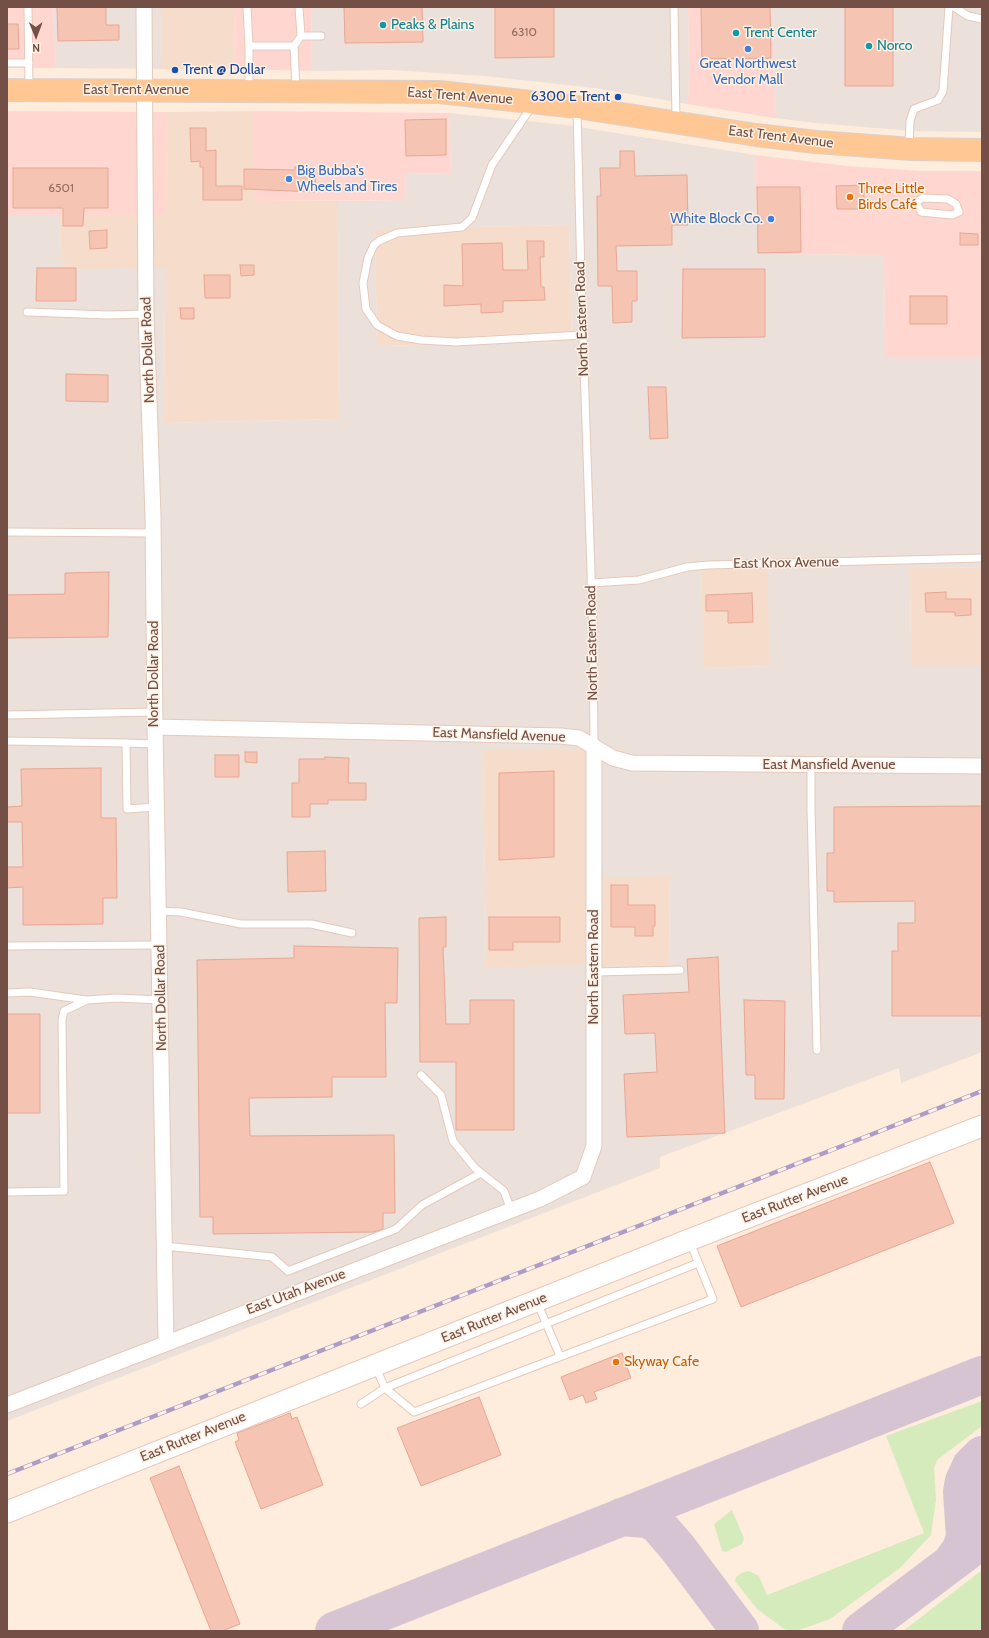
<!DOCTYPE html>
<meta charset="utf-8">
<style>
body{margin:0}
#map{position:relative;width:989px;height:1638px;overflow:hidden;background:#feecdd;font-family:Cabin,sans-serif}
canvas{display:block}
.frame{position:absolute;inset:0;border:8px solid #744f45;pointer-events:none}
.north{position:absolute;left:16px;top:16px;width:40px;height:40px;-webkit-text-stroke:3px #fff1e5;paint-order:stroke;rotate:179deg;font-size:11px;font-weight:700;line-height:16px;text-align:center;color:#744f45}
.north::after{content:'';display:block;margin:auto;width:14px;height:18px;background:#744f45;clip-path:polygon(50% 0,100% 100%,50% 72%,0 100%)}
</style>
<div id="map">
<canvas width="989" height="1638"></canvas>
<div class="frame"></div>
<div class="north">N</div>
</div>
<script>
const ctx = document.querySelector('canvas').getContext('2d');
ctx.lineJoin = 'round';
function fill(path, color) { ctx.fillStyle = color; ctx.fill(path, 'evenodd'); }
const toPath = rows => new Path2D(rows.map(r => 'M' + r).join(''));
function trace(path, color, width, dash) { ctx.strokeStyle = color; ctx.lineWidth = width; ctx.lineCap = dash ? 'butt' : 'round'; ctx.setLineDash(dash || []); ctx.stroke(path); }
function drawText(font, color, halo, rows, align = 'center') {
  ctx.font = font + ' Cabin,sans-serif'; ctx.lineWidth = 3; ctx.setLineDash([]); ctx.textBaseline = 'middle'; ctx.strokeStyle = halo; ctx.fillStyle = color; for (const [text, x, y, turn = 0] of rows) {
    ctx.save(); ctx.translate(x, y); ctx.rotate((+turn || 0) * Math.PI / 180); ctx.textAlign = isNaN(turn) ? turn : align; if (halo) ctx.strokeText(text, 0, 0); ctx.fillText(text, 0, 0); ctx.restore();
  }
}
fill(toPath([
 [161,7,234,7,235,69,162,69],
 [253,111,253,201,338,201,339,419,164,423,165,269,61,269,60,215,166,215,167,112],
 [569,225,572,342,377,346,375,229],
 [768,567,770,666,703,668,701,569],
 [982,567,982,666,911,666,910,568],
 [483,750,587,750,669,876,670,965,486,968]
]), '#f6ddcb');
fill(toPath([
 [7,7,53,7,56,68,7,68],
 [234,7,311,7,312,71,235,69],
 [688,7,772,7,775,118,688,104,689,72],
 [7,111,167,112,166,215,7,215],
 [253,111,449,113,451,173,405,174,406,200,253,201],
 [755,155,847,166,921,171,982,171,982,357,885,357,884,255,758,254]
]), '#ffd7d0');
fill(toPath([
 [53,7,161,7,162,69,56,68],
 [311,7,688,7,689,72,688,104,595,88,484,76,392,70,312,71],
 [772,7,982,7,982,132,913,131,816,123,775,118],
 [449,113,566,125,755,155,758,254,884,255,885,357,982,357,982,567,910,568,911,666,982,666,982,1052,901,1083,899,1068,660,1157,660,1168,7,1421,7,215,60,215,61,269,165,268,164,423,339,419,338,201,406,200,405,174,451,173],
 [569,225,572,342,377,346,375,229],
 [767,567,770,666,704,668,701,569],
 [483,750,587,750,587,878,669,876,670,965,486,967]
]), '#ebe0da');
fill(toPath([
 [982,1401,982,1426,937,1460,934,1468,936,1500,931,1535,900,1568,830,1619,796,1631,787,1631,757,1609,735,1581,736,1577,741,1573,749,1571,759,1576,767,1595,924,1533,886,1436],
 [732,1510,744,1538,742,1544,726,1552,722,1551,714,1524],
 [982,1570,982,1631,903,1631]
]), '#d6ebbc');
trace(toPath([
 [621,1517,646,1519,657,1524,677,1547,740,1631],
 [951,1563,961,1549,965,1537,962,1492,964,1481,971,1466,982,1455],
 [334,1631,982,1375],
 [861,1631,982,1540]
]), '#d6c4d2', 38);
const building = toPath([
 [57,7,106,7,106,25,119,25,119,40,58,41,57,7],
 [344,7,422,7,423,42,345,43,344,7],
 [495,7,554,7,554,57,495,58,495,7],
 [701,7,770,7,771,58,702,59,701,7],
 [845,7,893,7,893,86,845,86,845,7],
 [7,24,18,24,19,49,7,49,7,24],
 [446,119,446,155,406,156,405,120,446,119],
 [190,128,206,128,206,151,216,150,216,186,242,186,242,200,203,200,203,167,200,167,200,161,191,162,190,128],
 [620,151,634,151,635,176,687,175,688,225,672,225,672,245,616,246,617,271,637,271,637,301,632,301,632,322,613,323,612,286,598,286,597,196,601,196,600,168,620,168,620,151],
 [295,167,316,168,315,192,244,189,244,169,295,170,295,167],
 [13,168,108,168,108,208,84,208,83,226,63,226,63,208,13,208,13,168],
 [864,185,864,209,837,209,836,186,864,185],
 [757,187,800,187,801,252,758,253,757,187],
 [107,230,107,248,90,249,89,231,107,230],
 [960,233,978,234,978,245,960,245,960,233],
 [527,241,544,241,544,257,540,257,541,287,544,287,545,300,503,301,503,312,481,313,481,304,444,306,444,285,463,286,462,244,502,243,503,270,528,270,527,241],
 [240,265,254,265,254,275,241,276,240,265],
 [37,268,76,268,76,301,36,301,37,268],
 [683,269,765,269,765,337,682,338,683,269],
 [204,275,230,275,230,298,205,298,204,275],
 [910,296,947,296,947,324,910,324,910,296],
 [180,308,194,308,194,319,181,319,180,308],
 [66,374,108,375,108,402,66,401,66,374],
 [648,387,666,387,668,438,650,439,648,387],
 [109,572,108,637,7,638,7,595,65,594,65,573,109,572],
 [946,592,946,599,971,599,971,615,955,616,955,612,926,612,925,593,946,592],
 [752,593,753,622,728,623,728,611,706,611,706,595,752,593],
 [245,752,257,752,257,763,245,762,245,752],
 [215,755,239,755,239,777,215,777,215,755],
 [325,757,349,758,348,783,366,783,366,800,328,800,328,804,310,804,310,817,292,817,292,783,299,783,299,759,325,759,325,757],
 [101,768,101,818,116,818,117,898,103,898,103,924,23,925,23,887,7,888,7,867,23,867,22,822,7,822,7,807,22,806,21,769,101,768],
 [554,771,554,857,499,860,499,773,554,771],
 [982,806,982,1016,892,1016,892,951,898,951,898,923,915,923,915,901,834,902,834,891,827,891,827,853,834,853,834,807,982,806],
 [325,851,326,891,288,892,287,852,325,851],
 [611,885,628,885,628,905,655,905,655,926,653,926,653,936,635,936,635,927,611,927,611,885],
 [446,917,446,947,443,947,446,1024,470,1024,470,1000,514,1000,514,1130,456,1130,456,1062,420,1062,419,918,446,917],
 [489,917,560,917,560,942,513,942,513,950,489,950,489,917],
 [294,946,398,948,397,1003,385,1003,386,1077,332,1077,332,1097,249,1098,250,1136,394,1135,395,1213,383,1213,383,1229,374,1232,213,1234,213,1217,200,1217,197,960,294,958,294,946],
 [718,957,725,1133,627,1137,624,1074,657,1072,655,1033,625,1034,623,995,689,992,687,959,718,957],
 [744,1000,785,1001,784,1099,755,1099,755,1075,746,1075,744,1000],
 [7,1014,40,1014,40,1113,7,1113,7,1014],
 [930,1162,954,1223,741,1307,717,1246,930,1162],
 [622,1353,631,1378,594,1392,597,1399,586,1403,583,1395,570,1400,561,1377,622,1353],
 [479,1397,501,1455,421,1486,397,1428,479,1397],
 [290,1413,292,1419,297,1417,323,1485,261,1509,235,1442,239,1440,237,1433,290,1413],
 [179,1466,240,1624,222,1631,211,1631,150,1478,179,1466]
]);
fill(building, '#f5c4b3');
trace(building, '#e8a793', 1);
const lane = toPath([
 [28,7,29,89],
 [247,7,249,46,249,89],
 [299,7,301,36],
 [674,7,676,120],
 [954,7,968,16,982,19],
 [249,46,294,46],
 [7,63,29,63],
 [296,90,294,46,301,36,321,36],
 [532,106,492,165,472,218,462,227,397,233,379,241,374,245,368,258,363,283,366,309,377,325,397,336,421,340,456,342,583,335],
 [577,109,581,279,593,630,594,746],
 [909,147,910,121,914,109,938,100,943,91,949,7],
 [923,198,948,199,956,204,959,212,952,215,921,212,916,202,923,198],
 [27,312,108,315,146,314],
 [7,532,153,533],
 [591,583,639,580,687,567,708,565,982,558],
 [7,715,155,712],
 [7,741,126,743],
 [155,744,126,743,127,809,157,807],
 [811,766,811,809,817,1050],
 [159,911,181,912,241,924,311,924,352,933],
 [7,946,160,945],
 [594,972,680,970],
 [7,993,30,992,86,1000],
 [421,1075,441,1095,453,1141,475,1168,504,1191,511,1210],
 [7,1192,64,1191,62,1020,64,1011,87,1000,116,998,161,1000],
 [165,1246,272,1257,288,1271,396,1229,422,1205,481,1173],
 [537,1302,560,1356],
 [376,1368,385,1388,414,1412,713,1299,690,1242],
 [361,1404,385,1388,698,1263]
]);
const street = toPath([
 [144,7,146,314,153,516,155,727,166,1342],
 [155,727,561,736,579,738,613,758,632,763,982,766],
 [7,1405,540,1199,583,1177,594,1146,594,746]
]);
const secondary = toPath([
 [7,1512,689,1240,982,1126]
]);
const primary = toPath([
 [7,90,439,92,577,107,756,135,816,142,912,149,982,150]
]);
trace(lane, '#e4c9bc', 9);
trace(street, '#e4c9bc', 17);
trace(secondary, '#e9c8b9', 23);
trace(primary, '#dbd1cf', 24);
trace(lane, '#fff', 7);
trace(street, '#fff', 15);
trace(secondary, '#fff', 21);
trace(primary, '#ffc793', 22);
const rail = toPath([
 [7,1474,982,1091]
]);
trace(rail, '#ad9dc6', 4.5);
trace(rail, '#fff1e5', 3, [9]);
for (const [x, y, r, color] of [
 [383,25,4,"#0f9aa8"],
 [736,33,4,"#0f9aa8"],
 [869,46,4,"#0f9aa8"],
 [748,49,4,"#3f7fe0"],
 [175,70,4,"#1a4fb4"],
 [618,97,4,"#1a4fb4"],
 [289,179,4,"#3f7fe0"],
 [850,197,4,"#e8710a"],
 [771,219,4,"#3f7fe0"],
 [616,1362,4,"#e8710a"]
]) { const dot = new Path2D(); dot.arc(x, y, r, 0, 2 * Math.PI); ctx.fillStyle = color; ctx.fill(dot); trace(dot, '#fff1e5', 1.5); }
drawText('12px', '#946c60', null, [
 ["6310",524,32],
 ["6501",61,188]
]);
drawText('14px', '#0d838f', '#fff1e5', [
 ["Peaks & Plains",391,25],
 ["Trent Center",744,33],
 ["Norco",877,46]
], 'left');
drawText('14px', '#366cbe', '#fff1e5', [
 ["Great Northwest",748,64],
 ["Vendor Mall",748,80],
 ["Big Bubba's",297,171,"left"],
 ["Wheels and Tires",297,187,"left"],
 ["White Block Co.",763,219,"right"]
]);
drawText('14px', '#164399', '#fff1e5', [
 ["Trent @ Dollar",183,70],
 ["6300 E Trent",610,97,"right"]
], 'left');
drawText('14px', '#744f45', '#fff1e5', [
 ["East Trent Avenue",136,90],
 ["East Trent Avenue",460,96,4],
 ["East Trent Avenue",781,137,7],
 ["North Eastern Road",582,319,-92],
 ["North Dollar Road",148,350,-92],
 ["East Knox Avenue",786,563,-1],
 ["North Eastern Road",592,643,-91],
 ["North Dollar Road",154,674,-90],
 ["East Mansfield Avenue",499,735,2],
 ["East Mansfield Avenue",829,765],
 ["North Eastern Road",594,967,-90],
 ["North Dollar Road",161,998,-91],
 ["East Rutter Avenue",795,1199,-21],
 ["East Utah Avenue",296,1292,-21],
 ["East Rutter Avenue",494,1318,-22],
 ["East Rutter Avenue",193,1437,-22]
]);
drawText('14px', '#c56008', '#fff1e5', [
 ["Three Little",858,189],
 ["Birds Café",858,205],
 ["Skyway Cafe",624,1362]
], 'left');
</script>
